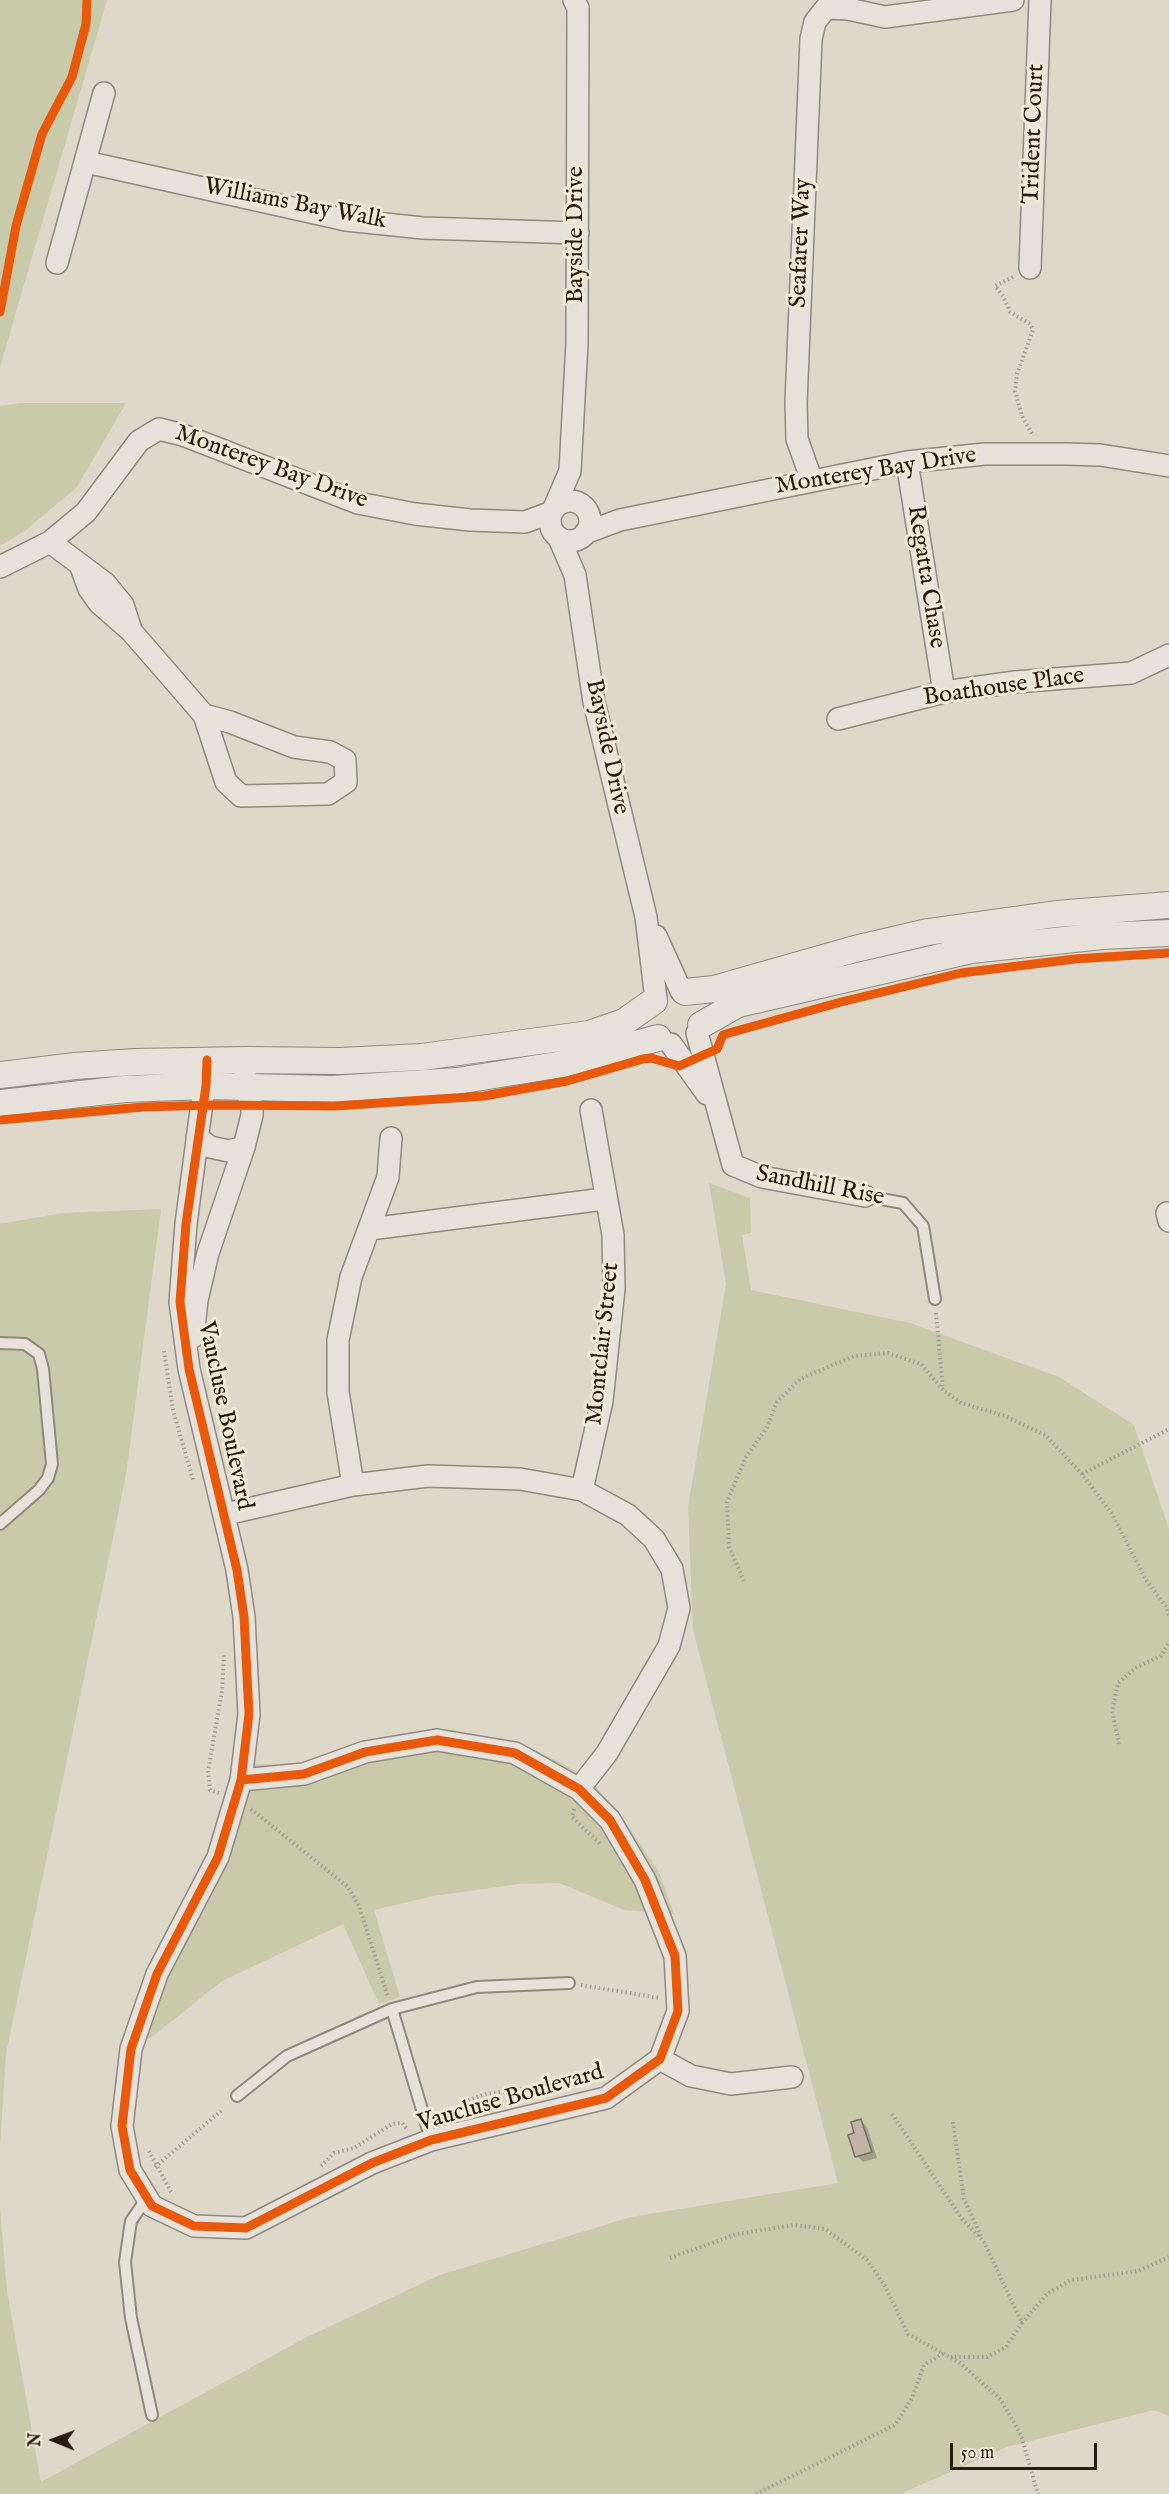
<!DOCTYPE html>
<style>
body{margin:0}
#map{position:relative;width:1169px;height:2494px;overflow:hidden;background:#ddd8c9;font-family:"IM FELL English",serif}
canvas{display:block}
.north{position:absolute;left:24px;top:2410px;width:60px;height:60px;-webkit-text-stroke:4px #eee8d7;paint-order:stroke;rotate:271deg;font-size:16px;font-weight:700;line-height:24px;text-align:center;color:#261c11}
.north::after{content:'';display:block;margin:auto;width:21px;height:27px;background:#261c11;clip-path:polygon(50% 0,100% 100%,50% 72%,0 100%)}
.scale{position:absolute;left:950px;top:2443px;width:147px;height:27px;box-sizing:border-box;border:3px solid #261c11;border-top:0;padding-left:8px;font-size:18px;line-height:21px;white-space:nowrap;color:#261c11;-webkit-text-stroke:4px #eee8d7;paint-order:stroke}
</style>
<div id="map">
<canvas width="1169" height="2494"></canvas>
<div class="north">N</div>
<div class="scale">50 m</div>
</div>
<script>
const ctx = document.querySelector('canvas').getContext('2d');
ctx.lineJoin = 'round';
function fill(path, color) { ctx.fillStyle = color; ctx.fill(path, 'evenodd'); }
const toPath = rows => new Path2D(rows.map(r => 'M' + r).join(''));
function trace(path, color, width, dash) { ctx.strokeStyle = color; ctx.lineWidth = width; ctx.lineCap = dash ? 'butt' : 'round'; ctx.setLineDash(dash || []); ctx.stroke(path); }
function drawText(font, color, halo, rows, align = 'center') {
  ctx.font = font + ' "IM FELL English",serif'; ctx.lineWidth = 6; ctx.setLineDash([]); ctx.textBaseline = 'middle'; ctx.strokeStyle = halo; ctx.fillStyle = color; for (const [text, x, y, turn = 0] of rows) {
    ctx.save(); ctx.translate(x, y); ctx.rotate((+turn || 0) * Math.PI / 180); ctx.textAlign = isNaN(turn) ? turn : align; if (halo) ctx.strokeText(text, 0, 0); ctx.fillText(text, 0, 0); ctx.restore();
  }
}
fill(toPath([
 [0,0,107,0,0,367],
 [20,403,126,403,77,487,26,530,0,546,0,406],
 [709,1183,750,1198,751,1233,742,1235,751,1290,910,1323,1059,1377,1134,1425,1169,1529,1169,2416,1154,2410,1007,2447,900,2494,0,2494,0,2207,7,2291,41,2482,307,2337,440,2275,631,2217,838,2183,693,1630,688,1507,726,1284],
 [161,1209,126,1475,6,2054,0,2146,0,1224,62,1213],
 [438,1732,519,1742,586,1776,619,1813,659,1872,674,1914,624,1910,559,1883,519,1884,433,1896,374,1910,400,1997,379,2004,343,1924,222,1981,152,2037,137,2044,218,1857,246,1764,304,1765]
]), '#c9caaa');
fill(toPath([
 [861,2121,867,2127,877,2158,863,2162,857,2156,856,2134]
]), '#0003');
const building = toPath([
 [861,2119,872,2152,855,2157,848,2135,854,2133,851,2122,861,2119]
]);
fill(building, '#c2b3a7');
trace(building, '#747168', 1.5);
const service = toPath([
 [865,1196,903,1203,923,1226,935,1299],
 [0,1343,25,1344,39,1354,43,1369,52,1464,48,1478,39,1490,0,1524],
 [392,2009,431,2140],
 [237,2096,287,2056,392,2009,477,1987,569,1983],
 [147,2198,131,2221,125,2262,131,2318,152,2415]
]);
const minor = toPath([
 [86,162,346,220,423,228,578,233],
 [57,263,104,93],
 [1030,268,1040,0],
 [907,462,944,692],
 [812,481,797,439,796,403,811,39,815,22,826,8,848,9,885,17,1013,0],
 '550 521a20 20 0 1 1 40 0a20 20 0 1 1-40 0Z',
 [554,508,570,471,577,343,578,8,574,0],
 [585,533,620,520,907,462,985,454,1066,454,1100,455,1169,466],
 [559,538,575,575,594,702,646,917,656,999],
 [50,542,105,583,123,605,131,630],
 [0,567,50,542,86,512,139,441,159,429,183,435,358,503,415,514,470,520,525,522,552,512],
 [81,567,89,589,99,603,131,631,204,715,226,782,241,796,328,794,346,782,345,760,330,752,294,747,230,722,204,715],
 [838,719,944,692,1015,682,1131,673,1169,655],
 [656,936,681,991],
 [697,1033,733,1165,762,1177,865,1196],
 [671,1044,707,1094],
 [206,1072,186,1224,180,1302,189,1369,237,1570,244,1617,249,1714,241,1780,218,1857,157,1974,131,2049,122,2126,130,2170,152,2206,194,2226,246,2228,372,2163,431,2140,606,2098,660,2059,678,2011,675,1956,645,1880,610,1820,579,1789,515,1753,437,1740,365,1752,304,1774,241,1780],
 [197,1137,210,1147,229,1151,244,1147],
 [1167,1213,1169,1221],
 [370,1229,604,1199],
 [193,1337,197,1300,208,1253,244,1147,252,1115,252,1105,244,1086,245,1072],
 [353,1485,338,1392,338,1340,351,1277,388,1177,391,1138],
 [582,1490,602,1401,614,1289,613,1235,591,1110],
 [226,1514,353,1485,428,1476,520,1479,582,1490,628,1515,654,1539,672,1569,679,1608,669,1646,607,1753,579,1789],
 [660,2059,691,2076,731,2084,792,2077]
]);
const tertiary = toPath([
 [685,992,714,989,855,949,928,932,1056,914,1169,905],
 [701,1025,738,1004,971,950,1102,936,1169,933],
 [0,1075,75,1066,135,1062,246,1060,340,1061,422,1057,589,1034,624,1022,654,1001],
 [0,1103,125,1089,206,1086,332,1089,457,1081,563,1064,658,1038]
]);
trace(service, '#8e8a80', 14);
trace(minor, '#8e8a80', 24);
trace(tertiary, '#8e8a80', 28);
trace(toPath([
 [1013,277,995,286,1003,296,1010,312,1030,324,1033,330,1017,374,1015,391,1022,416,1032,434],
 [936,1313,943,1389],
 [164,1351,173,1410,193,1480],
 [1082,1474,1169,1429],
 [744,1581,729,1547,727,1502,746,1457,767,1427,777,1402,800,1379,854,1356,888,1353,921,1364,943,1390,961,1403,1005,1416,1045,1435,1082,1474,1112,1514,1146,1580,1167,1608,1169,1615],
 [1119,1744,1112,1711,1118,1683,1135,1668,1161,1656,1169,1642],
 [219,1793,210,1790,208,1771,222,1691,224,1655],
 [251,1809,348,1887,359,1906,388,1997],
 [574,1809,572,1817,600,1844],
 [581,1985,660,1998],
 [451,2114,461,2103,486,2094,528,2088,550,2090],
 [892,2114,962,2219,984,2242,1022,2323,1006,2347,987,2357,951,2357],
 [953,2122,964,2199,982,2238],
 [149,2151,171,2192],
 [321,2166,334,2153,354,2148,392,2124,402,2123,408,2130],
 [155,2167,221,2111],
 [670,2258,737,2234,794,2225,825,2229,867,2260,885,2286,908,2334,960,2363,1001,2400,1021,2435,1038,2494],
 [1022,2323,1048,2293,1071,2280,1138,2271,1169,2257],
 [756,2494,895,2425,912,2398,924,2365,944,2353]
]), '#a29e98', 4, [1.5, 3]);
trace(service, '#e6e2db', 10);
trace(minor, '#e6e2db', 21);
trace(tertiary, '#e6e2db', 26);
trace(toPath([
 [0,312,16,226,42,134,72,77,86,24,87,0],
 [207,1060,206,1086,186,1224,180,1302,189,1369,237,1570,244,1617,249,1714,241,1780,218,1857,157,1974,131,2049,122,2126,130,2170,152,2206,194,2226,246,2228,372,2163,431,2140,606,2098,660,2059,678,2011,675,1956,645,1880,610,1820,579,1789,515,1753,437,1740,365,1752,304,1774,241,1780],
 [0,1120,143,1107,214,1105,335,1106,484,1096,567,1081,643,1059,651,1058,679,1066,717,1049,723,1035,729,1033,841,1002,961,973,1075,959,1169,953]
]), '#e8590c', 9);
drawText('24px', '#261c11', '#eee8d7', [
 ["Trident Court",1035,134,-88],
 ["Williams Bay Walk",295,205,11],
 ["Bayside Drive",577,235,-90],
 ["Seafarer Way",802,243,-88],
 ["Monterey Bay Drive",271,468,20],
 ["Monterey Bay Drive",876,472,-9],
 ["Regatta Chase",925,577,81],
 ["Boathouse Place",1004,688,-8],
 ["Bayside Drive",606,747,78],
 ["Sandhill Rise",820,1187,11],
 ["Montclair Street",604,1344,-84],
 ["Vaucluse Boulevard",224,1416,78],
 ["Vaucluse Boulevard",511,2099,-16]
]);
</script>
